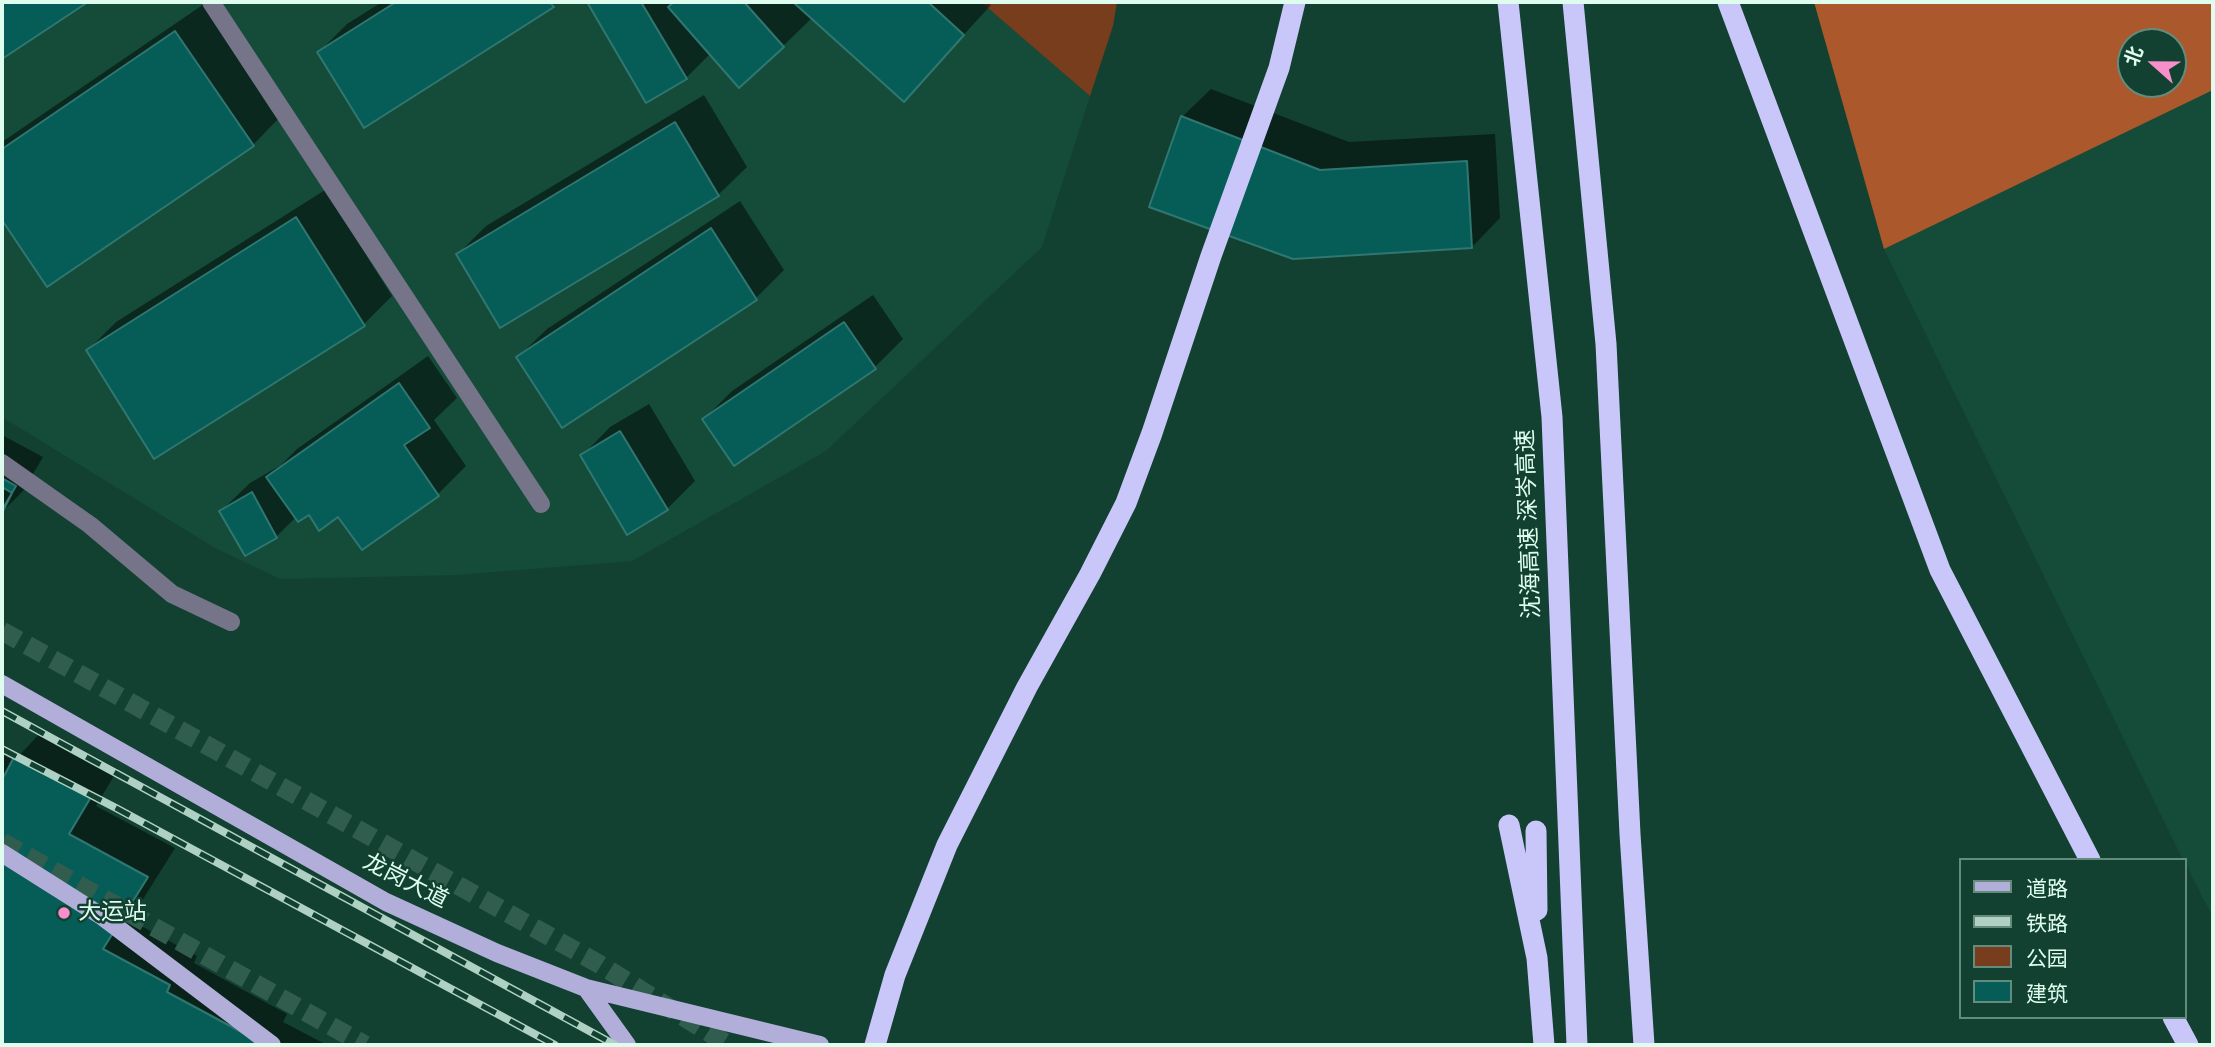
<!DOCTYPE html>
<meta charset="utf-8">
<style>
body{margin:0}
#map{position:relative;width:2215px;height:1047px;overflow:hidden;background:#124131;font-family:Roboto,"Noto Sans SC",sans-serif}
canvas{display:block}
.frame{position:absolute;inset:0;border:4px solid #dffdef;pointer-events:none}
.legend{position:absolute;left:1959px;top:858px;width:228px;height:161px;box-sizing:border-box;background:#124131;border:2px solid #648c7d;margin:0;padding:9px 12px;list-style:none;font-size:21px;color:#dffdef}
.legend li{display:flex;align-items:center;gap:14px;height:35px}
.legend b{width:35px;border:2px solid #648c7d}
.north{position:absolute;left:2117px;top:28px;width:70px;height:70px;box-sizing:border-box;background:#124131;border:2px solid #648c7d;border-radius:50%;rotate:291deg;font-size:19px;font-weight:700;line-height:28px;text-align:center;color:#dffdef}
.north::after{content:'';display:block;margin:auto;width:24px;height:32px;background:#f98fca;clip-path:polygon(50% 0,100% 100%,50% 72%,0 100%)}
</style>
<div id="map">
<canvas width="2215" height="1047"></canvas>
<div class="frame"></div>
<ul class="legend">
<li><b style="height:9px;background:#b1afda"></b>道路</li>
<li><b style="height:9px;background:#afd1c3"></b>铁路</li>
<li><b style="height:19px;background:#783d1d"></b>公园</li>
<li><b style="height:19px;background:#065d57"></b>建筑</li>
</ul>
<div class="north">北</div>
</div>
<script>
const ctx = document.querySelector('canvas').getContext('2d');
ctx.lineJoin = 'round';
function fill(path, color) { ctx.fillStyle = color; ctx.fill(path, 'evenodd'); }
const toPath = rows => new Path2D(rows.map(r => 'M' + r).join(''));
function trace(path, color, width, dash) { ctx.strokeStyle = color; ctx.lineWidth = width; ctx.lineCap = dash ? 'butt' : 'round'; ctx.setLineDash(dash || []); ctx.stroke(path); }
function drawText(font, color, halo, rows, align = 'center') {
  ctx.font = font + ' Roboto,"Noto Sans SC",sans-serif'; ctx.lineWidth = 5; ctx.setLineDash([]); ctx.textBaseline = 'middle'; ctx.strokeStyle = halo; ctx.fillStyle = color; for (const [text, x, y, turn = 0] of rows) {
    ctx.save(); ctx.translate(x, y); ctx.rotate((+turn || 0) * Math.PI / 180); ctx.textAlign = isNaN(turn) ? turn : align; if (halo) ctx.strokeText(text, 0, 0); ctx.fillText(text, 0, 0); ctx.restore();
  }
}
fill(toPath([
 [2,2,981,2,1090,96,1042,247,826,451,632,561,457,575,280,579,215,548,2,417],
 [2213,90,2213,917,2192,877,2185,860,2183,860,1884,249]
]), '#154c39');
fill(toPath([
 [981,2,1117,2,1113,26,1090,96]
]), '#783d1d');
fill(toPath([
 [1814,2,2213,2,2213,90,1884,249],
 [2131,42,2173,42,2173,84,2131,84]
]), '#ab592c');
fill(toPath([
 [2,2,84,2,2,57],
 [382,2,557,2,552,6,319,52,347,24],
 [589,2,987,2,991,5,904,100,813,17,783,46,711,53,686,78,647,101],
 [204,4,281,116,253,145,48,285,2,217,2,142],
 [1211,89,1349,142,1495,134,1500,218,1472,247,1182,117],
 [704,95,747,167,718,195,458,254,486,226],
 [325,190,392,296,364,324,88,350,116,322],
 [740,201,784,270,756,298,563,425,518,357,547,329],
 [873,295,903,339,875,367,704,419,732,391],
 [428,356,457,398,434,420,466,466,438,494,362,548,339,514,309,513,296,517,276,537,246,554,221,511,250,483,281,465,297,449],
 [649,404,695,481,667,509,582,456,610,427],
 [2,435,43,457,23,491,2,512],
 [44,729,118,769,96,806,175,848,130,920,197,956,194,963,287,1014,283,1022,327,1045,2,1045,2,754,14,761]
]), '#0007');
const building = toPath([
 [2,2,88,2,2,59,2,2],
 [396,2,550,2,554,7,364,128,317,52,396,2],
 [587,2,641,2,687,79,646,103,587,2],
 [674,2,744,2,784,47,739,88,668,7,674,2],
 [793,2,928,2,964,35,904,102,793,2],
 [175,31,254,146,47,287,2,220,2,149,175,31],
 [1181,116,1320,170,1467,161,1472,248,1293,259,1149,207,1181,116],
 [675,122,719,196,500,328,456,254,675,122],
 [296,217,365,326,154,459,86,350,296,217],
 [711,228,757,300,562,428,516,357,711,228],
 [844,322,876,369,734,466,702,419,844,322],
 [399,383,430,428,404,445,439,496,362,550,338,517,319,531,309,515,298,522,266,477,399,383],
 [620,431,668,510,627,535,580,455,620,431],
 [2,478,16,486,2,510,2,478],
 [2,487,12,493,2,513,2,487],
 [252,492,277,538,245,556,219,511,252,492],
 [14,757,91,797,69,834,148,877,103,949,170,985,167,992,260,1042,259,1045,2,1045,2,780,14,757]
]);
fill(building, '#065d57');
trace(building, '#2f7770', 2);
trace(toPath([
 [2,631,599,964,729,1045],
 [2,842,365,1045]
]), '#315d4e', 19, [19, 10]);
trace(toPath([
 [211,2,541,504]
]), '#757489', 18);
trace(toPath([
 [2,463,90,525,172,594,231,622]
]), '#757489', 18);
trace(toPath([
 [2,684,386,902,497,953,586,988,820,1045],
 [2,853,103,917,272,1045],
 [586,988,627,1045]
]), '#b1afda', 18);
trace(toPath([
 [1508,2,1552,417,1577,1045],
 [1573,2,1606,344,1630,834,1644,1045],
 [1728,2,1940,570,2090,860],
 [1509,825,1537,958,1544,1045],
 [1536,831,1537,910],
 [2173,1017,2188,1045],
 [875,1045,895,975,947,845,1027,687,1090,574,1126,503,1152,433,1211,256,1279,68,1295,2]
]), '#c9c7fa', 21);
const rail = toPath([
 [2,711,615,1045],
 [2,749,116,808,555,1045]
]);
trace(rail, '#afd1c3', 8);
trace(rail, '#124131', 5, [16]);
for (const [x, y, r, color] of [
 [64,913,7,"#f98fca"]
]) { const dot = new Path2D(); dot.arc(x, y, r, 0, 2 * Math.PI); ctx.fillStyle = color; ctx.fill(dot); trace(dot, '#124131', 2.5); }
drawText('23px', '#dffdef', '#124131', [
 ["沈海高速 深岑高速",1530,524,-92],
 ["龙岗大道",405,882,27]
]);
drawText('23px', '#dffdef', '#124131', [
 ["大运站",78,913]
], 'left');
</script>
